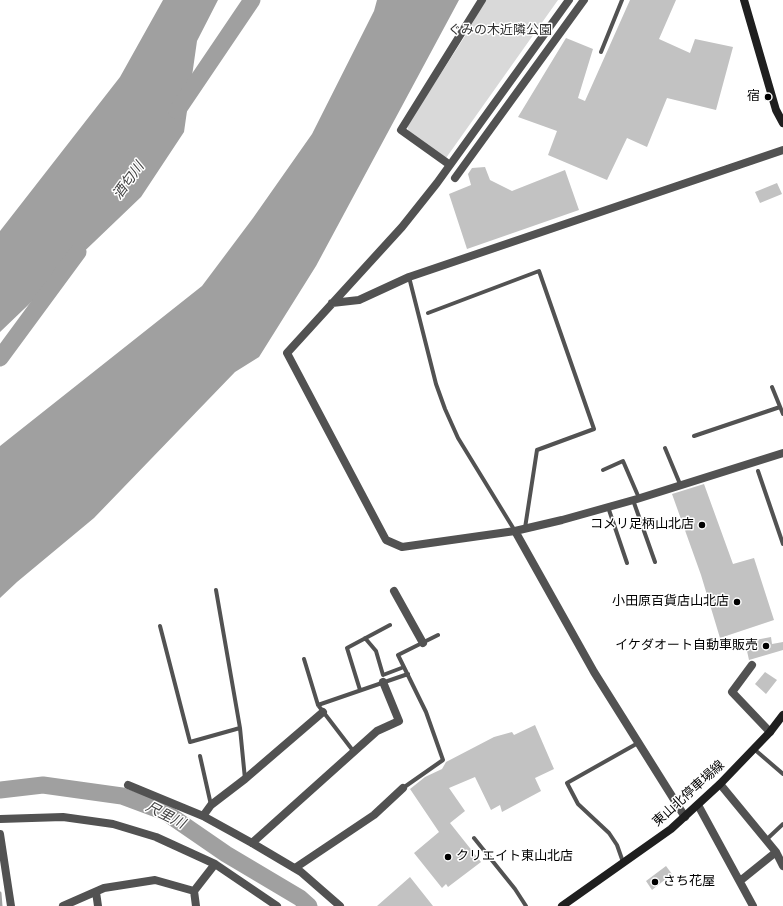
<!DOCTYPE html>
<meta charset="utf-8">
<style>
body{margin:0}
canvas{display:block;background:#fff}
</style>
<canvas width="783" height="906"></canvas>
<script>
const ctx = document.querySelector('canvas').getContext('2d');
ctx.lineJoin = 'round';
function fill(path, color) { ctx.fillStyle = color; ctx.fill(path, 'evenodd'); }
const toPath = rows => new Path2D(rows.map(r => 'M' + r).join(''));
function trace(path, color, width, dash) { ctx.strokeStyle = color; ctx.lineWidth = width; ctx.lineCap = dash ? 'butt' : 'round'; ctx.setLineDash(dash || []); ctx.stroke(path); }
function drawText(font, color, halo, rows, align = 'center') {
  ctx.font = font + ' Poppins,"Noto Sans JP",sans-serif'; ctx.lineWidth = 3; ctx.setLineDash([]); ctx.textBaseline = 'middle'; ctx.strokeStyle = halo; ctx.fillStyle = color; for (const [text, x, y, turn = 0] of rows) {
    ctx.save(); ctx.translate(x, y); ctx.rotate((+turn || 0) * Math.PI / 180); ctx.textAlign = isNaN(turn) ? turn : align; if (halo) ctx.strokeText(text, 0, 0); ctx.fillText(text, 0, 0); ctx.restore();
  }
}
fill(toPath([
 [485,0,558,0,446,158,409,132,407,126,467,33]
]), '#d9d9d9');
fill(toPath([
 [163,0,218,0,197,41,184,132,141,197,0,332,0,231,120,77],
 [377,0,459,0,316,266,259,357,235,372,94,518,17,582,0,598,0,446,202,286,253,218,312,134,374,11]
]), '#a0a0a0');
trace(toPath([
 [0,893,1,906]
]), '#a0a0a0', 3);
trace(toPath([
 [177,111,252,0],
 [0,358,78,252],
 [0,790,43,785,122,796,165,812,226,854,300,898,309,906]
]), '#a0a0a0', 17);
fill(toPath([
 [630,0,676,0,659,39,690,53,695,39,733,47,716,110,667,98,647,147,627,138,607,180,548,155,557,131,518,117,566,38,593,49,578,98,585,101],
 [485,167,490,180,512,191,565,170,579,210,467,249,449,194,471,185,468,174,472,168],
 [777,183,782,194,760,203,755,192],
 [704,484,733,564,754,558,774,620,720,638,701,575,672,494],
 [771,637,772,644,783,642,783,650,749,660,745,642],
 [765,672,777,680,766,694,755,684],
 [535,725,554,769,535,778,541,791,502,812,500,805,491,810,475,777,449,788,465,811,450,823,481,862,448,887,446,884,442,888,414,853,439,832,410,789,425,777,442,769,446,762,494,737,512,732,514,735],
 [666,866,672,874,652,890,646,881],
 [410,877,433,906,377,906]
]), '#c2c2c2');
trace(toPath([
 [601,52,622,0],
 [409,277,436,384,445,409,458,438,515,531],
 [428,313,539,271,594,429,537,450,525,528],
 [772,387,783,414],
 [694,436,780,407],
 [665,448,680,484],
 [603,470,623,461,639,498],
 [758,471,783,544],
 [633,500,655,562],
 [608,507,627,563],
 [216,590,240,728,245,779],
 [160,626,190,742,240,728],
 [365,638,376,651,383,675,404,667],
 [304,659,318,705,354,752],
 [360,690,347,648,390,625],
 [318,705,408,674],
 [754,749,783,774],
 [200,756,211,805],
 [403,788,443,760,426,712,398,655,438,635],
 [474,838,515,889,526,906],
 [766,840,783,824],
 [623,862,617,845,609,833,578,804,567,783,638,743]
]), '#525252', 4);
trace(toPath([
 [569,0,437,183,402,227,287,353,386,540,402,547,515,531,562,520,637,499,783,453],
 [450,165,401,130,482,0],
 [455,178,584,0],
 [332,303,359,300,409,277,783,150],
 [515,531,594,672,685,817],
 [394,591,423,643],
 [752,665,732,692,770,732],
 [720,784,776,852,783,866],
 [128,785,203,816,252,843,301,872,340,906],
 [698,805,753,906],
 [203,816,211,805,245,779,323,712],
 [0,819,63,817,113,824,156,837,215,864,277,906],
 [0,834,11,906],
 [252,843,377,731,399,721,383,682],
 [295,868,374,815,403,788],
 [740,881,776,852],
 [96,892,98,906],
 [63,906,104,888,155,880,194,891],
 [196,906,194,891,215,864]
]), '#525252', 8);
trace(toPath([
 [744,0,776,110,783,123],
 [562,906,671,829,720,784,770,732,783,715]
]), '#1f1f1f', 8);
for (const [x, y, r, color] of [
 [768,97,4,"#000"],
 [702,525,4,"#000"],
 [737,602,4,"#000"],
 [766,646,4,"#000"],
 [448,857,4,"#000"],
 [655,882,4,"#000"]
]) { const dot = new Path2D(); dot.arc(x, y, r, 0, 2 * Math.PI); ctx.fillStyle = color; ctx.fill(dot); trace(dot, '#fff', 1.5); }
drawText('13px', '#303030', '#fff', [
 ["ぐみの木近隣公園",500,31]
]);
drawText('13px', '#000', '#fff', [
 ["宿",760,97],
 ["コメリ足柄山北店",694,525],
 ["小田原百貨店山北店",729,602],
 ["イケダオート自動車販売",758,646],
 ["クリエイト東山北店",456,857,"left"],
 ["さち花屋",663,882,"left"]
], 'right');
drawText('13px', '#000', '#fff', [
 ["東山北停車場線",689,794,-42]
]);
drawText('italic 14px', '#414141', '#fff', [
 ["酒匂川",129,181,-54],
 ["尺里川",165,816,27]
]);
</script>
